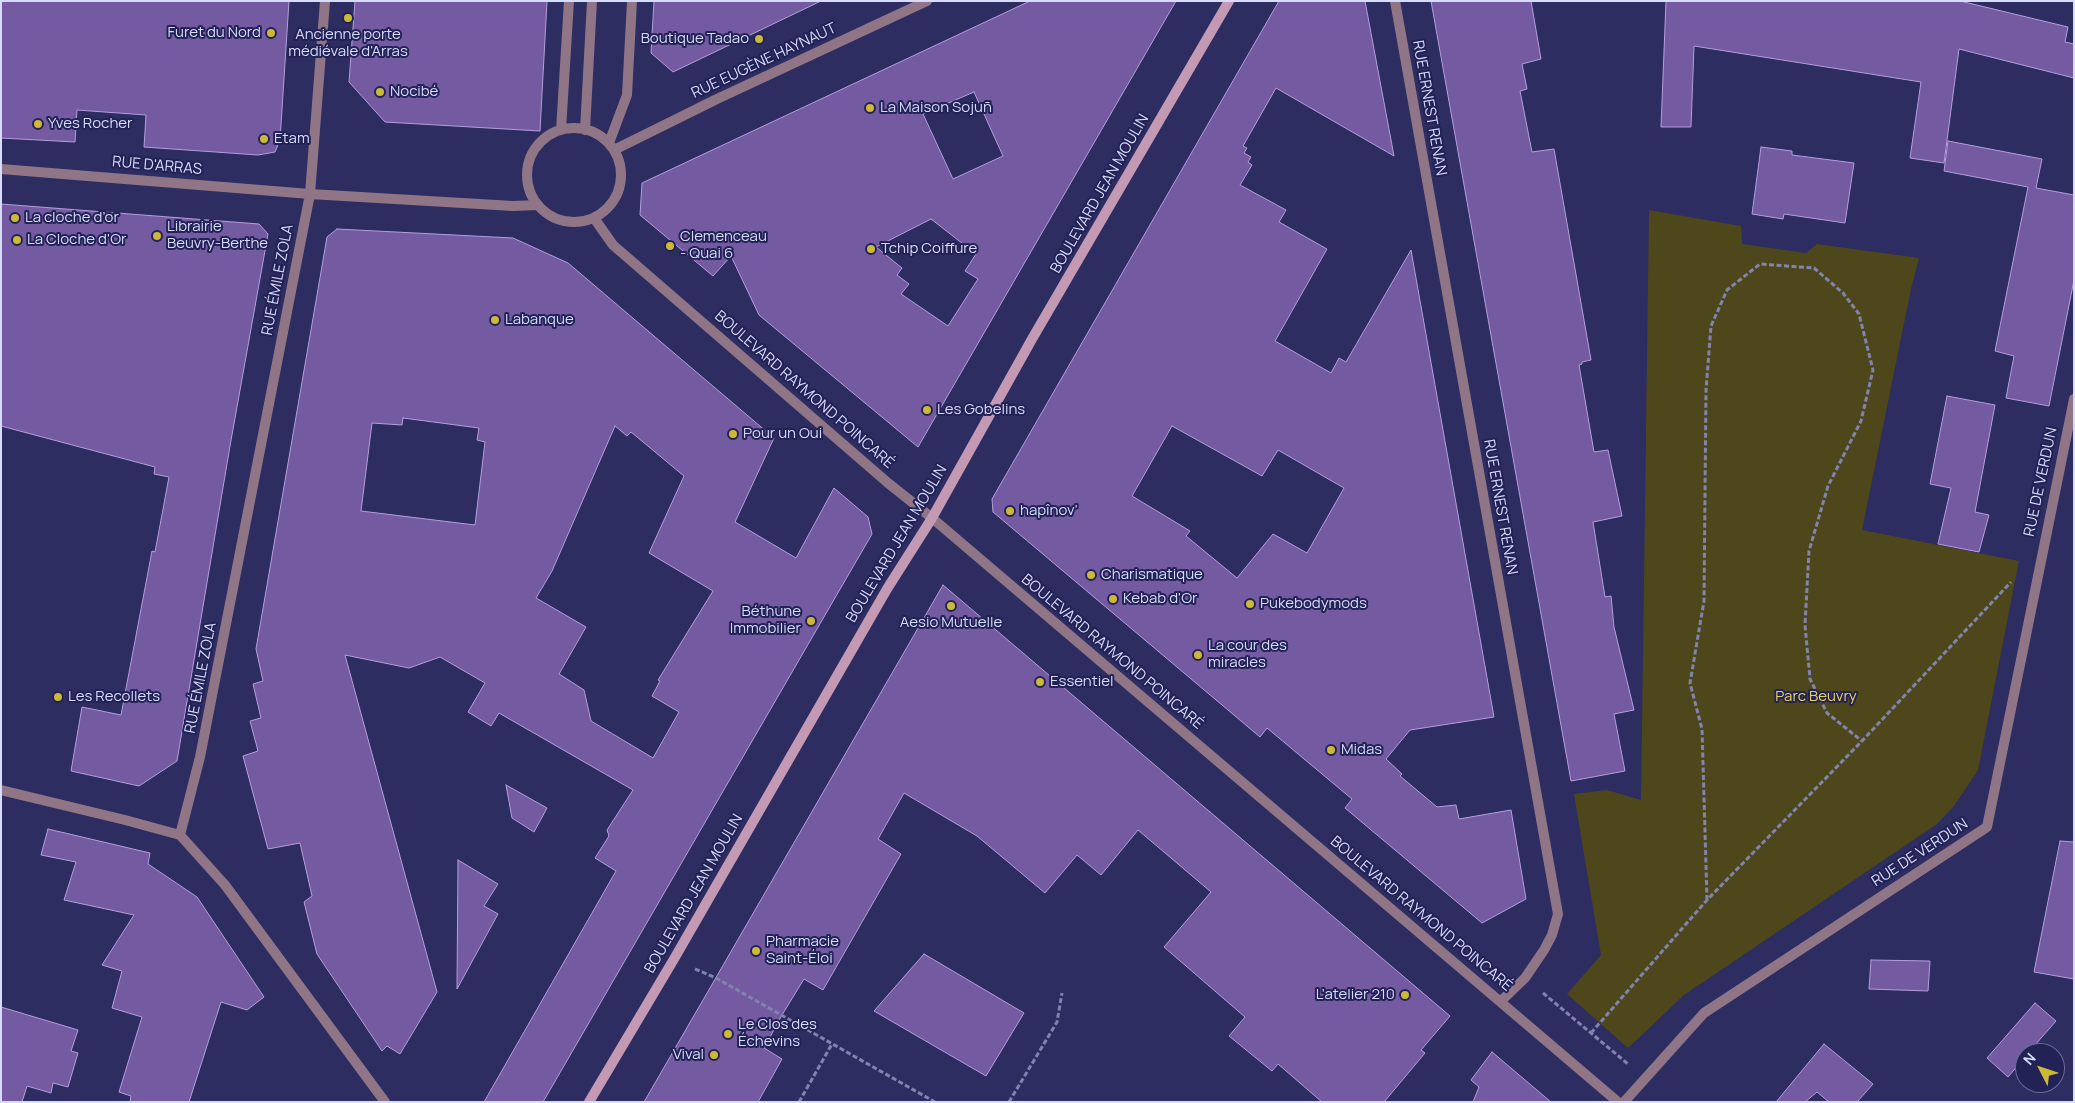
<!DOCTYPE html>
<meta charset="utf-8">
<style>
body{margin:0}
#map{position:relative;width:2075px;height:1103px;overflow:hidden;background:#2d2d61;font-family:Manrope,sans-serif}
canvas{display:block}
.frame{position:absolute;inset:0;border:2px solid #d7dbfc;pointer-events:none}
.north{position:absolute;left:2015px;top:1043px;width:50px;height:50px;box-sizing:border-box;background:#232256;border:1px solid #6b6c98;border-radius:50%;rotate:311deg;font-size:14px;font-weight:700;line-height:20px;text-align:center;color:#d7dbfc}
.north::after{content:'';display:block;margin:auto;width:18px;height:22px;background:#cdb938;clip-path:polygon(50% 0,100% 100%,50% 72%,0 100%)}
</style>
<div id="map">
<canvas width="2075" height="1103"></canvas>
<div class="frame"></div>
<div class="north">N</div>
</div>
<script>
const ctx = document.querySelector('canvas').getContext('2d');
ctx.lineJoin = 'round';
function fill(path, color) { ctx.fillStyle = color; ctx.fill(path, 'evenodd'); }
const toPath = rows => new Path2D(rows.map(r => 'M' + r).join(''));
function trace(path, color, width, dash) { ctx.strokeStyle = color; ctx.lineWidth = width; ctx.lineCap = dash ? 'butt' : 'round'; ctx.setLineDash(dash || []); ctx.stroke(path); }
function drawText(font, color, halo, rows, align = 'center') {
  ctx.font = font + ' Manrope,sans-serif'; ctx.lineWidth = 4; ctx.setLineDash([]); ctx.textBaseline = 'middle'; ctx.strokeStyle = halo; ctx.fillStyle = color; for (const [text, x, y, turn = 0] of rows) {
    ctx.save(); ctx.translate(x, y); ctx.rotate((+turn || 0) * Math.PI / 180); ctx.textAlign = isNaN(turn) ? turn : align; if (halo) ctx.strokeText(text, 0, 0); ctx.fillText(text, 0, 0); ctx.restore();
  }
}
fill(toPath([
 [1649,210,1741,226,1742,244,1806,253,1817,244,1919,258,1911,289,1862,530,2019,561,1978,770,1954,806,1937,824,1684,995,1628,1048,1567,994,1601,955,1574,794,1607,790,1641,800]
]), '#4e471b');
const building = toPath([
 [1,1,289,1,280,140,275,152,258,155,144,147,146,115,77,110,75,142,1,138,1,1],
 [355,1,547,1,540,131,385,122,349,82,355,1],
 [654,1,821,1,673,72,651,53,654,1],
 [1030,1,1176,1,918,447,759,315,731,256,713,276,640,215,642,183,1030,1],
 [974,92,1003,156,953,179,923,114,974,92],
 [931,219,976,254,965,271,978,279,948,326,901,294,909,284,897,275,902,268,876,247,931,219],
 [1279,1,1365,1,1394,156,1276,88,1243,146,1247,148,1244,153,1251,157,1248,162,1252,165,1240,185,1286,210,1279,222,1327,249,1275,341,1331,373,1339,358,1346,362,1411,250,1494,717,1410,730,1386,759,1402,774,1400,776,1437,807,1456,805,1459,819,1511,810,1526,899,1482,923,1345,808,1352,799,1267,728,1260,737,993,512,992,499,1279,1],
 [1172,426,1262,476,1278,450,1344,488,1307,553,1273,534,1237,578,1186,536,1190,531,1132,496,1172,426],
 [1431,1,1531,1,1541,59,1522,64,1527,89,1520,91,1532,152,1554,149,1591,360,1582,362,1582,364,1579,365,1594,452,1608,450,1622,516,1593,522,1605,597,1611,596,1614,627,1634,710,1614,714,1625,771,1571,781,1431,1],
 [1666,1,1960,1,2068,27,2065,42,2074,44,2074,78,1959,49,1944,163,1910,158,1921,82,1694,46,1691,127,1661,127,1666,1],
 [1948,141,2042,159,2036,188,2074,195,2074,280,2049,406,2006,398,2014,356,1995,351,2028,187,1944,171,1948,141],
 [1761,147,1792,151,1792,155,1854,163,1845,223,1784,214,1783,219,1752,214,1761,147],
 [1,204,259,224,268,234,230,446,177,761,139,786,71,771,82,707,121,715,152,551,155,552,169,477,154,474,155,467,1,426,1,204],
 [337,229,513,238,568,263,774,438,735,522,796,558,834,488,868,517,872,534,543,1102,484,1102,616,871,595,858,609,836,607,830,633,790,499,713,491,726,468,712,485,683,440,657,409,668,345,655,437,992,400,1054,387,1046,382,1051,317,954,304,902,312,896,300,843,268,849,243,756,258,751,250,721,261,718,253,684,263,681,256,649,327,237,337,229],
 [403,418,479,428,477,440,485,442,475,525,361,511,372,423,402,425,403,418],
 [615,426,627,436,631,432,684,476,649,553,713,591,658,680,660,681,652,696,679,712,653,758,591,721,584,690,559,674,586,627,536,598,552,571,615,426],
 [1947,396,1995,405,1975,512,1989,515,1979,552,1938,544,1951,488,1930,484,1947,396],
 [943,585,1450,1016,1421,1050,1425,1053,1384,1102,1322,1102,1278,1064,1272,1071,1229,1036,1245,1017,1164,947,1211,892,1138,830,1101,875,1077,855,1045,893,977,836,904,793,878,839,901,854,823,990,804,979,782,1015,764,1048,782,1059,758,1102,644,1102,943,585],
 [506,785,547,808,534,832,512,818,506,785],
 [48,829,150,853,148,864,197,897,264,997,247,1010,221,1002,189,1102,130,1102,131,1096,119,1092,142,1017,112,1008,122,971,102,965,134,915,64,900,76,862,41,855,48,829],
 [2060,841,2074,842,2074,979,2034,972,2060,841],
 [458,860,498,884,484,906,498,914,457,989,458,860],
 [924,954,1024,1013,986,1076,874,1011,924,954],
 [1871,960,1930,961,1928,991,1869,989,1871,960],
 [2035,1003,2056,1021,2028,1053,2025,1053,2025,1057,2008,1077,1987,1058,2035,1003],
 [1,1007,78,1030,71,1051,78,1053,68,1087,53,1083,51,1093,27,1086,22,1102,1,1102,1,1007],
 [1824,1044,1873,1084,1857,1102,1829,1102,1817,1092,1805,1102,1776,1102,1824,1044],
 [1492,1052,1551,1102,1473,1102,1479,1087,1471,1080,1492,1052]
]);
fill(building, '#745aa0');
trace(building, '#b49fdd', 1);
trace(toPath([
 [1707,900,1702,729,1690,683,1704,601,1706,390,1711,326,1727,290,1760,264,1814,268,1843,293,1859,314,1873,370,1861,421,1828,486,1809,551,1805,625,1810,679,1827,713,1862,741],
 [695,969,716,978,935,1102],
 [1543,993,1628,1064],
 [1591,1033,1707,900,1862,741,2011,582],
 [799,1102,832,1044],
 [1009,1102,1057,1022,1062,993]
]), '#8284ae', 3, [5, 2.5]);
trace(toPath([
 [310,194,325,1]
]), '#8f7586', 10);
trace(toPath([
 [1395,1,1558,914,1552,935,1544,950,1525,978,1501,1001],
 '527 175a47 47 0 1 1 94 0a47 47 0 1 1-94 0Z',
 [561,130,569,1],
 [585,130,592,1],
 [609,143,627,95,632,1],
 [614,150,717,99,927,1],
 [1,169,310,194,513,206,538,205],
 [594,218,613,245,888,483,932,518],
 [1,790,125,820,180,835],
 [180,835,200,757,310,194],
 [180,835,225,885,385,1102],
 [1624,1102,1704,1013,1987,827,2074,399]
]), '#8f7586', 10);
trace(toPath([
 [932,518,1618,1102]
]), '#8f7586', 10);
trace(toPath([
 [589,1102,674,959,887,589,932,518,1032,339,1229,1]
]), '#c399b4', 10);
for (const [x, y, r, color] of [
 [348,18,5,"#cdb938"],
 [271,33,5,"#cdb938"],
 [759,39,5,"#cdb938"],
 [380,92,5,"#cdb938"],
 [870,108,5,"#cdb938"],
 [38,124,5,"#cdb938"],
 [264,139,5,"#cdb938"],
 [15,218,5,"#cdb938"],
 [157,236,5,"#cdb938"],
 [17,240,5,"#cdb938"],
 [670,246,5,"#cdb938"],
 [871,249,5,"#cdb938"],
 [495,320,5,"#cdb938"],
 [927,410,5,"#cdb938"],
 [733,434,5,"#cdb938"],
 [1010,511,5,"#cdb938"],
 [1091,575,5,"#cdb938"],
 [1113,599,5,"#cdb938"],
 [1250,604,5,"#cdb938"],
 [951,606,5,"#cdb938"],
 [811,621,5,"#cdb938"],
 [1198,655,5,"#cdb938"],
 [1040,682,5,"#cdb938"],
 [58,697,5,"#cdb938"],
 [1331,750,5,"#cdb938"],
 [756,951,5,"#cdb938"],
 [1405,995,5,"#cdb938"],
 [728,1034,5,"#cdb938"],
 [714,1055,5,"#cdb938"]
]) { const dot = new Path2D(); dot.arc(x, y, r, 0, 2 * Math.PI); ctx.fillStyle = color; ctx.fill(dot); trace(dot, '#232256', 2); }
drawText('15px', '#d7dbfc', '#232256', [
 ["Furet du Nord",261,33,"right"],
 ["Ancienne porte",348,35,"center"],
 ["médiévale d'Arras",348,52,"center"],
 ["Boutique Tadao",749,39,"right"],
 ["Nocibé",390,92],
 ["La Maison Sojuñ",880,108],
 ["Yves Rocher",48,124],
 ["Etam",274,139],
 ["La cloche d’or",25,218],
 ["Librairie",167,227],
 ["Beuvry-Berthe",167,244],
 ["Clemenceau",680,237],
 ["- Quai 6",680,254],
 ["La Cloche d'Or",27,240],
 ["Tchip Coiffure",881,249],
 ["Labanque",505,320],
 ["Les Gobelins",937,410],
 ["Pour un Oui",743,434],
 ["hapînov'",1020,511],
 ["Charismatique",1101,575],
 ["Kebab d'Or",1123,599],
 ["Pukebodymods",1260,604],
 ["Béthune",801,612,"right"],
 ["Immobilier",801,629,"right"],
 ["Aesio Mutuelle",951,623,"center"],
 ["La cour des",1208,646],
 ["miracles",1208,663],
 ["Essentiel",1050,682],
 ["Les Recollets",68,697],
 ["Midas",1341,750],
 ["Pharmacie",766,942],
 ["Saint-Éloi",766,959],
 ["L’atelier 210",1395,995,"right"],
 ["Le Clos des",738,1025],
 ["Échevins",738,1042],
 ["Vival",704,1055,"right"]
], 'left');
drawText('15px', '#d7dbfc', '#232256', [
 ["RUE EUGÈNE HAYNAUT",764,61,-25],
 ["RUE ERNEST RENAN",1429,108,80],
 ["RUE D'ARRAS",157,166,5],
 ["BOULEVARD JEAN MOULIN",1100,194,-60],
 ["RUE ÉMILE ZOLA",278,280,-79],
 ["BOULEVARD RAYMOND POINCARÉ",804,390,41],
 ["RUE DE VERDUN",2041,482,-78],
 ["RUE ERNEST RENAN",1500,507,80],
 ["BOULEVARD JEAN MOULIN",897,544,-59],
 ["BOULEVARD RAYMOND POINCARÉ",1112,652,40],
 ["RUE ÉMILE ZOLA",201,678,-79],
 ["RUE DE VERDUN",1920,853,-33],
 ["BOULEVARD JEAN MOULIN",694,894,-60],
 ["BOULEVARD RAYMOND POINCARÉ",1421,914,40]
]);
drawText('15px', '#e7d35b', '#232256', [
 ["Parc Beuvry",1816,697]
]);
</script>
